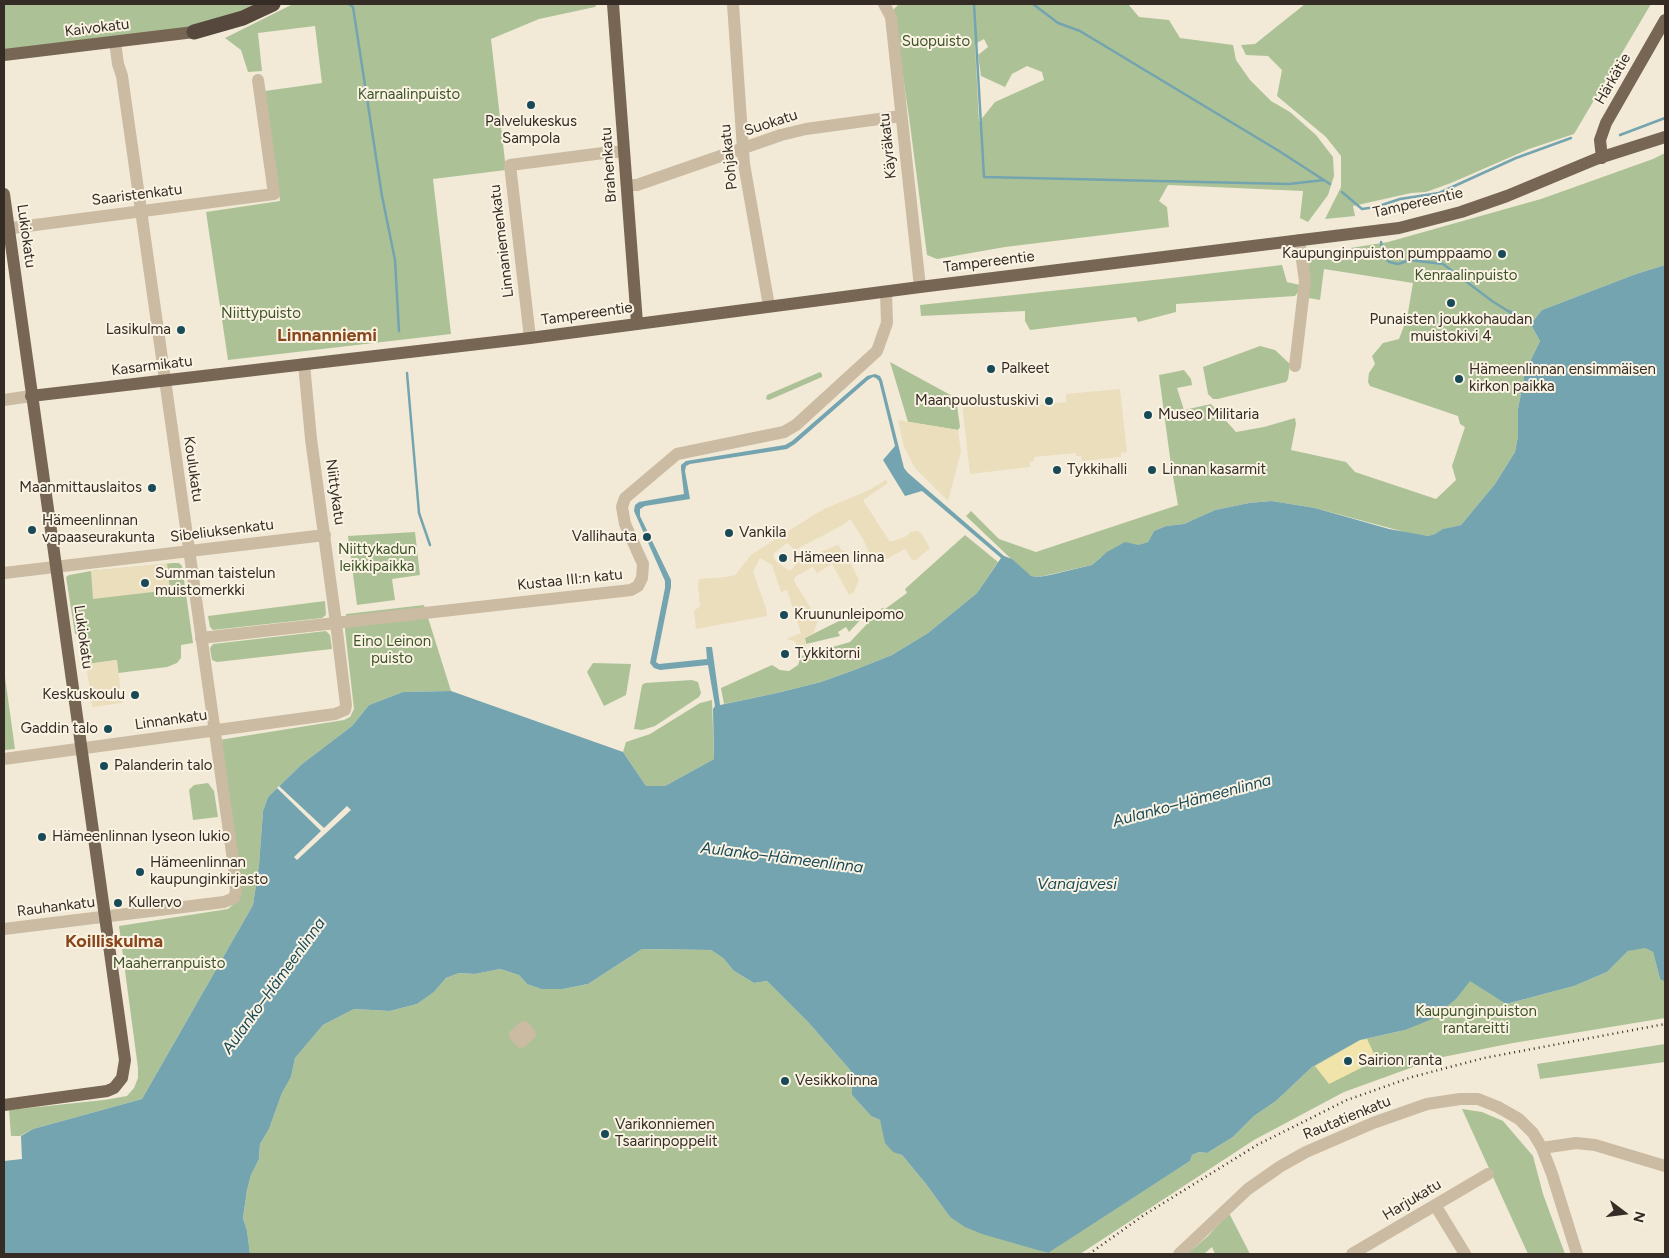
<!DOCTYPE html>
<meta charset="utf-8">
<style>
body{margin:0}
#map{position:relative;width:1669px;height:1258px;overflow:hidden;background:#f2ead7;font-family:Figtree,sans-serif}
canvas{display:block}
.frame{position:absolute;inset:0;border:5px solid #352d25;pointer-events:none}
.north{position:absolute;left:1599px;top:1188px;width:50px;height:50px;-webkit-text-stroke:4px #faf3e3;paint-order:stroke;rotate:105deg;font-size:14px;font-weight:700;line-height:20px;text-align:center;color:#352d25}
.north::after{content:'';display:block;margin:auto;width:18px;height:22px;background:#352d25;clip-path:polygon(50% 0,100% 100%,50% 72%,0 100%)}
</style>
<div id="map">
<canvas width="1669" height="1258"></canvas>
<div class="frame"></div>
<div class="north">N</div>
</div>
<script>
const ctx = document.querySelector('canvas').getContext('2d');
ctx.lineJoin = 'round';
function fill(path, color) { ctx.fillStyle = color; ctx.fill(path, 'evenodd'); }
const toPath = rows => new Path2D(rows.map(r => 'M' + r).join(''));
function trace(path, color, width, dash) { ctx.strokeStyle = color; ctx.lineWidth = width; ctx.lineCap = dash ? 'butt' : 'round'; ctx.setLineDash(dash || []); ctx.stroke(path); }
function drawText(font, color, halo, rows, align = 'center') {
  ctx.font = font + ' Figtree,sans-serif'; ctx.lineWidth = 4; ctx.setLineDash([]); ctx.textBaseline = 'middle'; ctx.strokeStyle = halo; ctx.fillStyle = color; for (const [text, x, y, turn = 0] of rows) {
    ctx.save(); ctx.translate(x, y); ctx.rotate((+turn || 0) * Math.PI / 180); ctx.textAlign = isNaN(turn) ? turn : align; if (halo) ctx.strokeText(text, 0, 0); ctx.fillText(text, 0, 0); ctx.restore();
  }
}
fill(toPath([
 [4,4,260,4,243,11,189,28,4,51],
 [293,4,597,4,595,7,539,19,491,39,506,170,433,179,451,334,228,360,206,212,280,201,265,91,322,83,315,26,258,33,262,71,248,72,241,50,225,38],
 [899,4,1128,4,1139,17,1169,20,1180,38,1233,45,1236,60,1250,80,1271,101,1290,112,1316,135,1333,157,1334,176,1328,195,1308,222,1300,218,1303,191,1168,185,1159,201,1167,207,1169,227,1005,247,937,259,927,255,909,117,893,10],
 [984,39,988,47,978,55,981,76,1005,87,1012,74,1027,66,1042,72,1044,80,995,102,979,122,975,44],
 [1305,4,1651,4,1574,134,1529,149,1451,183,1426,192,1411,193,1353,206,1355,216,1325,219,1341,187,1341,156,1326,137,1277,96,1282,70,1268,56,1246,55,1241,45,1255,44],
 [1665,153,1665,265,1636,274,1542,310,1534,320,1527,319,1511,310,1509,315,1531,325,1540,341,1525,372,1518,409,1518,436,1515,452,1495,484,1461,525,1444,529,1435,534,1428,536,1412,534,1315,508,1272,501,1249,503,1215,510,1184,524,1166,526,1154,531,1148,542,1101,557,1092,565,1039,577,1031,576,1027,574,966,516,971,511,999,539,1036,552,1178,505,1171,465,1159,375,1184,370,1191,379,1192,385,1177,388,1184,410,1211,404,1236,432,1264,427,1295,418,1296,424,1291,450,1346,462,1355,472,1436,499,1456,480,1452,466,1465,427,1460,424,1458,416,1370,386,1368,382,1369,373,1375,364,1372,356,1383,343,1399,339,1407,318,1413,283,1324,269,1320,300,1309,298,1307,255,1388,242,1541,199,1653,159],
 [1282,265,1287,282,1300,285,1299,291,1295,296,1176,304,1176,312,1138,322,1136,317,1030,330,1025,321,1025,311,921,316,920,305,1163,279],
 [1260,346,1275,350,1290,364,1288,379,1286,382,1218,399,1213,399,1208,394,1203,367],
 [890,362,956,398,960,427,958,430,908,422],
 [820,372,822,374,822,377,769,400,766,399,767,395],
 [415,532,420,575,392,579,395,600,357,605,348,536],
 [965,535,998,562,977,593,928,633,892,655,857,669,821,682,777,693,724,704,721,688,772,665,780,670,789,671,798,665,801,656,850,642,882,608,885,609,907,593,905,589],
 [173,563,179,563,182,566,193,643,181,645,181,658,177,663,167,667,118,673,116,660,83,665,79,634,75,634,66,577,69,575,91,571],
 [325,601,326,615,322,618,213,630,210,627,208,616],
 [424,605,451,691,403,692,369,705,352,726,302,764,268,797,263,811,259,865,253,905,142,1099,33,1129,20,1136,11,1136,9,1110,104,1100,127,1096,134,1088,138,1078,138,1068,119,926,228,909,235,903,219,740,344,720,350,717,354,709,345,630,346,614],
 [856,609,864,616,849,632,846,627,838,632,840,636,806,644,805,638,843,619],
 [326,631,330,635,332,649,217,662,212,660,210,648,213,644],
 [593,663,631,664,626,695,604,706,587,672],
 [4,670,15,749,4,750],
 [692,680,698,682,701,693,699,697,655,726,642,730,634,729,642,685,645,683],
 [712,700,714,759,665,786,646,786,623,752,626,742,650,734,700,703],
 [208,783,214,791,218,817,193,820,189,790,194,785],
 [1637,948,1645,948,1653,952,1660,979,1665,956,1665,1018,1513,1043,1438,1058,1344,1092,1254,1140,1080,1254,250,1254,247,1231,243,1218,247,1190,251,1175,259,1159,260,1144,269,1129,282,1093,291,1077,295,1058,323,1025,354,1009,390,1011,417,1004,434,992,446,978,459,973,475,974,500,969,519,975,527,984,541,989,563,989,588,984,642,949,711,950,723,958,734,971,754,983,767,981,808,1022,851,1071,852,1095,871,1116,880,1120,893,1151,902,1155,926,1184,950,1217,1047,1253,1190,1161,1192,1155,1199,1152,1207,1153,1233,1137,1254,1116,1276,1101,1312,1067,1360,1040,1405,1030,1457,998,1470,980,1506,1004,1574,986,1607,972,1628,951],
 [1665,1044,1665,1062,1540,1079,1537,1064],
 [1462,1109,1482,1112,1503,1121,1533,1156,1543,1194,1565,1254,1528,1254],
 [1229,1213,1250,1254,1215,1254,1212,1247,1204,1254,1187,1254,1208,1236]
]), '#acc296');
fill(toPath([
 [1367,1039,1377,1060,1329,1084,1315,1066,1360,1040]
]), '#f0e4ab');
fill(toPath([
 [1120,389,1127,452,1121,453,1121,457,1082,461,1081,456,1076,456,1076,453,1034,457,1034,461,1030,462,1030,467,970,474,962,404,1036,397,1037,405,1066,402,1066,394],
 [898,420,958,430,961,452,948,501,915,468,904,447],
 [886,480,888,483,863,500,890,542,907,536,910,532,917,531,921,533,930,548,916,560,912,560,905,549,881,562,874,564,863,539,850,519,843,525,795,550,787,543,773,554,774,559,778,563,790,571,800,560,838,545,842,551,845,551,859,580,854,592,849,595,832,564,817,573,813,567,796,576,794,581,818,620,813,634,805,638,806,648,800,650,794,641,786,639,801,633,787,590,781,592,772,565,760,558,753,572,766,608,767,616,696,629,694,611,700,606,698,585,699,579,726,577,735,575,752,554,822,510,869,490],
 [167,563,170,590,93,599,91,571],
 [117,660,122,703,92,707,86,664]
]), '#ebdebd');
fill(toPath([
 [1665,265,1665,956,1664,981,1660,979,1653,952,1645,948,1628,951,1607,972,1574,986,1506,1004,1470,981,1457,998,1432,1019,1405,1030,1360,1040,1312,1067,1276,1101,1254,1116,1233,1137,1207,1153,1199,1152,1192,1155,1190,1161,1048,1253,982,1234,965,1227,950,1217,926,1184,902,1155,893,1152,885,1143,880,1120,871,1116,852,1095,851,1071,808,1022,767,981,754,983,734,971,723,958,711,950,642,949,588,984,563,989,541,989,527,984,519,975,500,969,475,974,459,973,446,978,434,992,417,1004,390,1011,354,1009,323,1025,295,1058,291,1077,282,1093,269,1129,260,1144,259,1159,251,1175,247,1190,243,1218,247,1231,250,1254,4,1254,4,1161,22,1159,21,1136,33,1129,142,1099,253,905,259,865,263,811,268,797,302,764,352,726,369,705,403,692,451,691,623,752,646,786,665,786,714,759,713,709,715,706,708,665,660,670,654,668,650,663,665,588,665,581,634,511,635,505,639,502,684,494,681,469,681,465,686,461,785,445,792,441,867,376,875,374,880,376,882,380,904,468,908,473,1004,556,1012,559,1031,576,1039,577,1050,575,1092,565,1107,552,1125,542,1138,545,1148,542,1154,531,1166,526,1184,524,1215,510,1249,503,1272,501,1315,508,1389,529,1428,536,1435,534,1443,529,1461,525,1495,484,1515,452,1518,436,1518,409,1525,372,1540,341,1531,325,1509,314,1508,311,1511,310,1527,319,1534,320,1542,310,1636,274],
 [873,377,876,378,879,381,895,446,883,460,905,496,922,491,1001,558,977,593,928,633,892,655,857,669,821,682,777,693,720,705,712,647,706,647,707,659,659,664,656,662,671,587,671,580,640,516,640,509,645,506,690,499,685,471,686,466,690,464,787,449,795,444,868,380]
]), '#74a4b0');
fill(toPath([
 [279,786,324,828,347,806,351,810,297,860,294,857,321,831,277,788]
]), '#f2ead7');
trace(toPath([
 [349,4,353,7,382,196,395,260,399,331],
 [974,4,984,177,1289,184,1324,180],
 [1033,4,1058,23,1080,31,1279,151,1330,184],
 [1620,135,1665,118],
 [1342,192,1362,209,1376,207,1376,212],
 [1376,207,1400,199,1439,193,1516,158,1571,138],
 [1381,242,1383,255,1389,262,1398,264,1410,260,1443,264,1492,301,1508,311],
 [407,373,419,513,430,545]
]), '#74a4b0', 2.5);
trace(toPath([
 [733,4,744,164,769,306],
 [884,4,891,17,920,287],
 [627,185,637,185,781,135,806,129,901,116],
 [4,229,274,194,258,80],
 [530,338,510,165,611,152,624,152],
 [1295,366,1305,281,1299,240],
 [4,400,31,396],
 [4,573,325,535],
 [201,638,631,590,638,586,642,578,643,564,625,524,622,507,625,498,677,454,784,432,796,425,877,351,887,323,886,292],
 [4,759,335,714,345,710,346,705,336,623,311,439,304,364],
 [4,929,224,902,234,898,236,891,234,867,122,76,118,64,115,42],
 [524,1027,530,1034,521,1042,515,1035,524,1027],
 [1542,1148,1576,1143,1595,1145,1665,1166],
 [1435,1205,1465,1254],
 [1179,1254,1248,1189,1281,1166,1306,1152,1373,1123,1427,1104,1460,1099,1478,1099,1498,1107,1519,1119,1533,1133,1542,1148,1552,1174,1577,1254],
 [1352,1254,1488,1174]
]), '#cabba2', 12);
trace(toPath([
 [613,4,637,323],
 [4,55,194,32],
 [1602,158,1600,140,1606,123,1665,20],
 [4,194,125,1060,122,1078,114,1088,107,1091,4,1105],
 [31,396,530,338,920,287,1399,228,1461,212,1507,196,1596,159,1665,137]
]), '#786655', 12);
trace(toPath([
 [194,32,243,18,273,4]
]), '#56483c', 15);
trace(toPath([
 [1089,1254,1144,1215,1257,1145,1347,1100,1412,1077,1484,1058,1665,1024]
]), '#352d25', 2.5, [1, 4]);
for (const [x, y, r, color] of [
 [531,105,5,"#194a58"],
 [1502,254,5,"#194a58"],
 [1451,303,5,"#194a58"],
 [181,330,5,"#194a58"],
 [991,369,5,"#194a58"],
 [1459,379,5,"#194a58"],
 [1049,401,5,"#194a58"],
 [1148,415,5,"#194a58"],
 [1057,470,5,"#194a58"],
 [1152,470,5,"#194a58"],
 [152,488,5,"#194a58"],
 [32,530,5,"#194a58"],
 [729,533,5,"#194a58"],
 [647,537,5,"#194a58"],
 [783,558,5,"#194a58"],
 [145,583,5,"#194a58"],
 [784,615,5,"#194a58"],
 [785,654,5,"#194a58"],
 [135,695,5,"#194a58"],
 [108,729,5,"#194a58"],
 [104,766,5,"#194a58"],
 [42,837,5,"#194a58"],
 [140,872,5,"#194a58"],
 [118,903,5,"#194a58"],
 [1348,1061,5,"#194a58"],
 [785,1081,5,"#194a58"],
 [605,1134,5,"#194a58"]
]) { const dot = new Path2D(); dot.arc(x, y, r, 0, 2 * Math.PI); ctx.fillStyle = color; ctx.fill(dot); trace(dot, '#faf3e3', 2); }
drawText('15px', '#352d25', '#faf3e3', [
 ["Kaivokatu",97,28,-7],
 ["Härkätie",1613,79,-60],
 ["Suokatu",771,123,-18],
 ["Käyräkatu",888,146,-96],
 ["Pohjakatu",729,157,-96],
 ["Brahenkatu",609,165,-94],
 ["Saaristenkatu",137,195,-7],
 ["Tampereentie",1418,203,-13],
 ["Lukiokatu",26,236,82],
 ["Linnaniemenkatu",502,241,-97],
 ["Tampereentie",989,262,-7],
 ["Tampereentie",587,314,-8],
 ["Kasarmikatu",152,366,-7],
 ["Koulukatu",193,469,82],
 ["Niittykatu",335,492,82],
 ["Sibeliuksenkatu",222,531,-7],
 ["Kustaa III:n katu",570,580,-6],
 ["Lukiokatu",83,637,82],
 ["Linnankatu",171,720,-8],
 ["Rauhankatu",56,907,-7],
 ["Rautatienkatu",1347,1118,-22],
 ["Harjukatu",1412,1200,-31]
]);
drawText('15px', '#3d5428', '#faf3e3', [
 ["Suopuisto",936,42],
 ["Karnaalinpuisto",409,95],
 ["Kenraalinpuisto",1466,276],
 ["Niittypuisto",261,314],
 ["Niittykadun",377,550],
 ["leikkipaikka",377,567],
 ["Eino Leinon",392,642],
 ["puisto",392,659],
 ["Maaherranpuisto",169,964],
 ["Kaupunginpuiston",1476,1012],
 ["rantareitti",1476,1029]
]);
drawText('15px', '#352d25', '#faf3e3', [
 ["Palvelukeskus",531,122,"center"],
 ["Sampola",531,139,"center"],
 ["Kaupunginpuiston pumppaamo",1492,254,"right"],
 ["Punaisten joukkohaudan",1451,320,"center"],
 ["muistokivi 4",1451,337,"center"],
 ["Lasikulma",171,330,"right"],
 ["Palkeet",1001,369],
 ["Hämeenlinnan ensimmäisen",1469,370],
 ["kirkon paikka",1469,387],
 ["Maanpuolustuskivi",1039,401,"right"],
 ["Museo Militaria",1158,415],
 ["Tykkihalli",1067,470],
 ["Linnan kasarmit",1162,470],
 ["Maanmittauslaitos",142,488,"right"],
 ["Hämeenlinnan",42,521],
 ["vapaaseurakunta",42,538],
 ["Vankila",739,533],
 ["Vallihauta",637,537,"right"],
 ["Hämeen linna",793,558],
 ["Summan taistelun",155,574],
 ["muistomerkki",155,591],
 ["Kruununleipomo",794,615],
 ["Tykkitorni",795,654],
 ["Keskuskoulu",125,695,"right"],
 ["Gaddin talo",98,729,"right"],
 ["Palanderin talo",114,766],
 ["Hämeenlinnan lyseon lukio",52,837],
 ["Hämeenlinnan",150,863],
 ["kaupunginkirjasto",150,880],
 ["Kullervo",128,903],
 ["Sairion ranta",1358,1061],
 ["Vesikkolinna",795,1081],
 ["Varikonniemen",615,1125],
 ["Tsaarinpoppelit",615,1142]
], 'left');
drawText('italic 16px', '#194a58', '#faf3e3', [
 ["Aulanko–Hämeenlinna",1192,801,-15],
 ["Aulanko–Hämeenlinna",782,858,7],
 ["Vanajavesi",1077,884],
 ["Aulanko–Hämeenlinna",274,986,-54]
]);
drawText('bold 18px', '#88461a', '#faf3e3', [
 ["Linnanniemi",327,336],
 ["Koilliskulma",114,942]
]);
</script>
